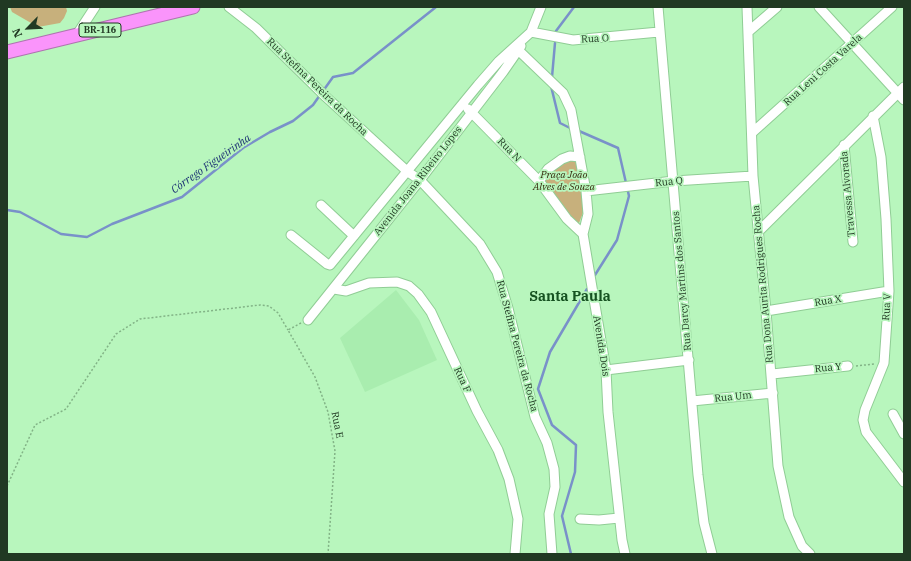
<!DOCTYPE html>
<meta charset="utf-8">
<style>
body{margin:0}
#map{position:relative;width:911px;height:561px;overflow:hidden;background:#b8f6bd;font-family:"IBM Plex Serif",serif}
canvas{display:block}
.frame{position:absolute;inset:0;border:8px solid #213923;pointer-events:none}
.north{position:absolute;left:8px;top:8px;width:40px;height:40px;-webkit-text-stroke:3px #b8f6bd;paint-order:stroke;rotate:246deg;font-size:11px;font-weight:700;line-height:16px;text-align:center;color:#213923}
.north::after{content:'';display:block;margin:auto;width:14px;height:18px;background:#213923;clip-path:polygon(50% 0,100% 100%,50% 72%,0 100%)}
</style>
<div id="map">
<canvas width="911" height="561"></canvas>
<div class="frame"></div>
<div class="north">N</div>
</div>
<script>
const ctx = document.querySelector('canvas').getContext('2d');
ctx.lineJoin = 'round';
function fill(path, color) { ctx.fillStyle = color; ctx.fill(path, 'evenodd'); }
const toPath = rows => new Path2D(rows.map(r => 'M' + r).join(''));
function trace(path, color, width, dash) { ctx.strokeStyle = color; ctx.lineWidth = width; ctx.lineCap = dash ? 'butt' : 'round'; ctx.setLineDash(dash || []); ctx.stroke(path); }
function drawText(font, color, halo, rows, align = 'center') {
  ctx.font = font + ' "IBM Plex Serif",serif'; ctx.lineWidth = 3.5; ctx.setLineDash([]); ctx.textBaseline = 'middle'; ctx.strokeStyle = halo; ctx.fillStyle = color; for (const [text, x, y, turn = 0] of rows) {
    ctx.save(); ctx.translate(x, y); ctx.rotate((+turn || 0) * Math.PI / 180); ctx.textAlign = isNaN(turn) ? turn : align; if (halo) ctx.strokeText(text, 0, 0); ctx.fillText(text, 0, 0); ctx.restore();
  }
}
fill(toPath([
 [396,290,419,320,437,360,365,392,340,338]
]), '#a9edaf');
fill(toPath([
 [10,7,66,7,67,11,64,18,60,23,38,27,12,12],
 [565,160,578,160,584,210,579,223,575,222,559,203,544,180,550,172]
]), '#c7b07c');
trace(toPath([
 [556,31,574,7],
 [552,77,555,43],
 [551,86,560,123,570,128],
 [323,91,333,77,353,73,436,7],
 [579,131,618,148,629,196,617,240,595,275],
 [7,210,20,212,61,234,87,237,112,224,182,197,243,148,270,132,293,121,313,105,320,95],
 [571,554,562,516,575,472,576,445,552,425,538,389,550,352,587,289]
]), '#7991c9', 2.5);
const minor = toPath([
 [229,7,256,28,326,97,408,172,420,180,480,244,497,272,508,308,535,417,547,443,554,469,555,487,549,514,552,554],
 [658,7,698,475,704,523,712,554],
 [747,7,753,176,766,311,778,466,789,517,802,546,810,554],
 [819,7,904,100],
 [531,32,573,40,659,32],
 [748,32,777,7],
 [76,36,95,7],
 [515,47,563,93,571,110,586,191,588,214,583,234,606,370,608,412,622,540,625,554],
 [468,109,539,181,567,219,583,234],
 [873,116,881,157,886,219,889,291,884,363,865,410,863,420,866,432,904,482],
 [753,132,892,7],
 [844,145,853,242],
 [539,181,548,169,562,159,570,156,580,157],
 [586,191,674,181,753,176],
 [321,205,354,236],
 [758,232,904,87],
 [291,235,327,264,330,265,478,85,499,61,531,32,541,7],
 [334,289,346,291,369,283,397,282,409,286,418,294,431,312,477,411,498,450,509,479,518,519,515,554],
 [766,311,889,291],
 [308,320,420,180,503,72,521,46],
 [606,370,689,360],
 [772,374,848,366],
 [692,401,773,393],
 [893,414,904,434],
 [580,519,599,520,619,518]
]);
const highway = toPath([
 [7,52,193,7]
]);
trace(minor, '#90cd95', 11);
trace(highway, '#ae74af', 15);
trace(toPath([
 [301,323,288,330,315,377,328,412,335,451,328,554],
 [856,366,874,364],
 [7,486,35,425,66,409,116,334,140,319,260,305,269,306,278,313,288,330]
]), '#82b386', 1.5, [2, 2]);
trace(minor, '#fff', 9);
trace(highway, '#fa94fb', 13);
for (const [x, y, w] of [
 [100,30,42]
]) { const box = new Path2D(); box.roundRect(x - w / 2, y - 7, w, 14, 3); ctx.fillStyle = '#b8f6bd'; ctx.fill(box); trace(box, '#213923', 1); }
drawText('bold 9px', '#213923', null, [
 ["BR-116",100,30]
]);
drawText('10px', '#213923', '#b8f6bd', [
 ["Rua O",595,39,-3],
 ["Rua Leni Costa Varela",823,70,-42],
 ["Rua Stefina Pereira da Rocha",317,87,44],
 ["Rua N",509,150,46],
 ["Avenida Joana Ribeiro Lopes",418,181,-52],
 ["Rua Q",669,182,-6],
 ["Travessa Alvorada",848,194,-95],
 ["Rua Darcy Martins dos Santos",682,281,-95],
 ["Rua Dona Aurita Rodrigues Rocha",763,284,-95],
 ["Rua X",828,301,-9],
 ["Rua V",887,307,-86],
 ["Rua Stefina Pereira da Rocha",517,346,75],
 ["Avenida Dois",601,346,81],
 ["Rua Y",828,368,-6],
 ["Rua F",462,380,65],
 ["Rua Um",733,397,-6],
 ["Rua E",337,425,79]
]);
drawText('italic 10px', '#362a0d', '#b8f6bd', [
 ["Praça João",564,175],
 ["Alves de Souza",564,187]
]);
drawText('italic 11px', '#1b3073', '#b8f6bd', [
 ["Córrego Figueirinha",211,164,-35]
]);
drawText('bold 14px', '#165221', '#b8f6bd', [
 ["Santa Paula",570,297]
]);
</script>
